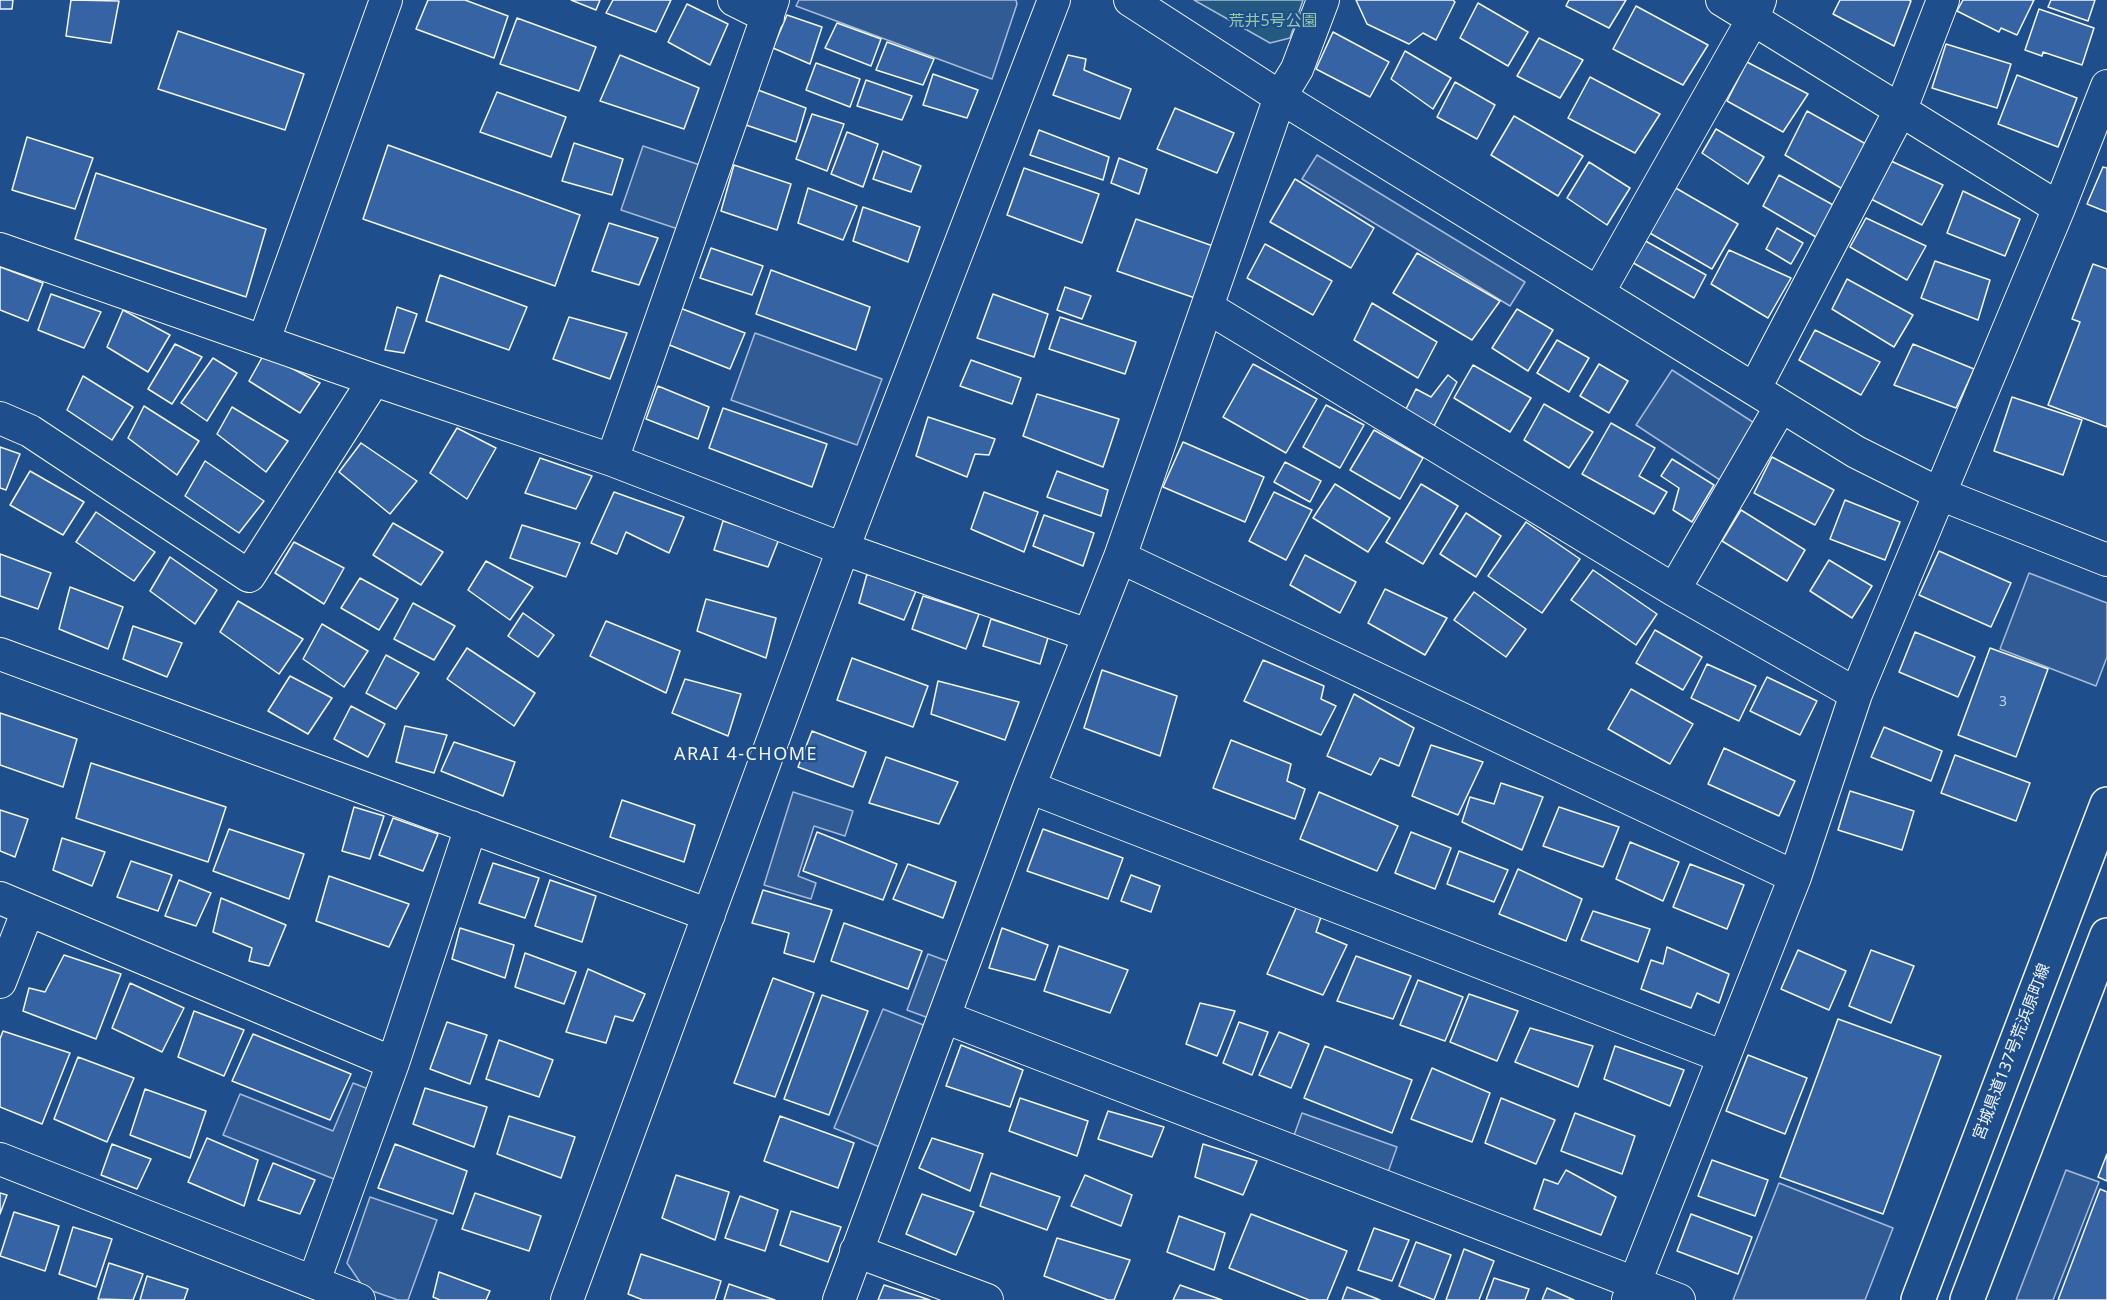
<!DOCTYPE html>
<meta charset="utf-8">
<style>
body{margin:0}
canvas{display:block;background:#1f4e8c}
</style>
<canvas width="2107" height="1300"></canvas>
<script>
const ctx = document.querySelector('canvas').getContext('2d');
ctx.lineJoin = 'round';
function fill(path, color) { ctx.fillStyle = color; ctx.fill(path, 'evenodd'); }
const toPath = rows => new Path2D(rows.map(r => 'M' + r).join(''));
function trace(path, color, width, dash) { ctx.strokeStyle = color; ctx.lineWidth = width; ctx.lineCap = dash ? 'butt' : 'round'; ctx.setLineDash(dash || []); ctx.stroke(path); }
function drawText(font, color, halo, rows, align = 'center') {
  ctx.font = font + ' "Noto Sans","Noto Sans JP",sans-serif'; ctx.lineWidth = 4.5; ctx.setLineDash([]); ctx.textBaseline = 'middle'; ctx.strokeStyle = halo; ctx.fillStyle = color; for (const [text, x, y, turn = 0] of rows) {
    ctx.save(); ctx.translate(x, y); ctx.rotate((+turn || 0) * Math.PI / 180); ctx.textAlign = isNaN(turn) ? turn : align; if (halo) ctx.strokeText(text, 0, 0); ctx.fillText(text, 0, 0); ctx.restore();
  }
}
const green = toPath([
 [1194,0,1303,0,1290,38,1270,43,1194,0]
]);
fill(green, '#245a82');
trace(green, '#a8bbd7', 1.5);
const parking = toPath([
 [799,0,1016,0,1017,4,992,79,796,6,799,0],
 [643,146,703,166,681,230,621,210,643,146],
 [1317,155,1525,282,1510,306,1302,179,1317,155],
 [755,333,882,379,857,445,731,400,755,333],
 [1672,370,1759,426,1723,482,1636,425,1672,370],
 [2029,573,2107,603,2107,657,2096,686,2000,649,2029,573],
 [793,792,853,811,845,836,814,826,798,876,816,883,811,899,764,885,793,792],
 [928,954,955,964,934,1020,907,1010,928,954],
 [883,1009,931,1028,882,1148,834,1128,883,1009],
 [353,1083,376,1092,339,1181,223,1135,240,1094,333,1131,353,1083],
 [1302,1113,1397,1147,1387,1175,1292,1141,1302,1113],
 [2066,1170,2099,1182,2053,1300,2016,1300,2066,1170],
 [1779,1183,1893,1228,1865,1300,1733,1300,1779,1183],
 [370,1197,437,1220,408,1300,398,1300,364,1288,347,1263,370,1197]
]);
fill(parking, '#305b95');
trace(parking, '#a8bbd7', 1.5);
const building = toPath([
 [0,0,13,0,12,9,0,9,0,0],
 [71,0,119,1,111,43,66,36,71,0],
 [428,0,465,0,508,16,494,58,416,29,428,0],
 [571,0,600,0,596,10,571,0],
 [613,0,671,0,656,32,606,13,613,0],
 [1356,0,1453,0,1455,2,1436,40,1423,33,1409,44,1367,24,1356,0],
 [1569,0,1626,0,1609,28,1566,6,1569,0],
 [1840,0,1909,0,1911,1,1894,46,1833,14,1840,0],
 [1963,0,2034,0,2017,35,2001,28,1999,32,1957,11,1963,0],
 [2051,0,2095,0,2088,21,2048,7,2051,0],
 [1478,3,1528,32,1508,66,1460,38,1478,3],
 [687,4,728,24,710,65,668,42,687,4],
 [1636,6,1708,45,1683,85,1613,49,1636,6],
 [2039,9,2094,28,2082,65,2043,52,2042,56,2025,50,2039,9],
 [787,15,822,27,810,64,773,48,787,15],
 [517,18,596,47,579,91,500,64,517,18],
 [837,23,881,39,871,66,825,48,837,23],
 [178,31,304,74,285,130,158,89,178,31],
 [1333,32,1389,62,1370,97,1316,69,1333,32],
 [1539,38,1583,60,1560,98,1517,76,1539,38],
 [887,42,934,59,923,85,876,70,887,42],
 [1946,44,2011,64,1997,108,1932,88,1946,44],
 [1405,51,1451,78,1433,109,1391,79,1405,51],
 [620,55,699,88,684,129,600,101,620,55],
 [1068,55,1086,59,1084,70,1131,89,1120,119,1053,95,1068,55],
 [1747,62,1808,94,1783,132,1727,101,1747,62],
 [816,63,860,79,850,107,806,90,816,63],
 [933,74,978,90,967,118,923,105,933,74],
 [2017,75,2077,98,2058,147,1998,124,2017,75],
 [1590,77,1660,114,1635,153,1568,118,1590,77],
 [866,80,912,96,902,120,857,106,866,80],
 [1455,82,1495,105,1477,139,1437,117,1455,82],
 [758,90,806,108,796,142,746,125,758,90],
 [497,92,566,117,551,157,480,132,497,92],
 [1175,108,1234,133,1217,173,1157,149,1175,108],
 [1807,111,1873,148,1846,191,1785,155,1807,111],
 [812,114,844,124,827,171,796,159,812,114],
 [1514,116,1583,156,1558,196,1491,155,1514,116],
 [1716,129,1764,157,1748,184,1702,153,1716,129],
 [1039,130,1109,157,1103,180,1030,155,1039,130],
 [847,132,878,144,863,187,831,174,847,132],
 [27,137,93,158,75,209,12,190,27,137],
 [574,143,623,159,612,195,562,181,574,143],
 [388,145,580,215,555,286,363,219,388,145],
 [883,151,921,166,911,192,873,179,883,151],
 [1119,158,1147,169,1139,194,1111,183,1119,158],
 [1891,161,1943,185,1922,225,1871,199,1891,161],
 [1589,162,1630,188,1607,225,1567,198,1589,162],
 [734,165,791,184,777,230,721,211,734,165],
 [2103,167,2107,168,2107,212,2087,204,2103,167],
 [1024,168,1099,194,1082,243,1007,215,1024,168],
 [96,173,266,229,246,297,75,239,96,173],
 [1779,175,1835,206,1816,237,1763,206,1779,175],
 [1295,179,1374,228,1351,268,1270,222,1295,179],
 [1674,187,1738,224,1712,269,1648,232,1674,187],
 [808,188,857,206,843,240,798,223,808,188],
 [1963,191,2020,219,2005,256,1947,233,1963,191],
 [863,207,920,227,908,262,853,241,863,207],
 [1866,218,1926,246,1907,280,1850,247,1866,218],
 [1136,219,1213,246,1195,298,1117,271,1136,219],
 [609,223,658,238,639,285,592,271,609,223],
 [1777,228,1803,243,1791,264,1766,249,1777,228],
 [1642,239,1706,275,1694,298,1630,261,1642,239],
 [1265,244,1332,281,1313,315,1247,278,1265,244],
 [711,248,763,266,752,295,700,278,711,248],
 [1729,250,1791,278,1768,318,1711,284,1729,250],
 [1417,253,1500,301,1472,340,1393,293,1417,253],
 [1935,261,1990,280,1978,320,1921,298,1935,261],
 [2093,264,2107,269,2107,427,2048,405,2080,322,2072,319,2093,264],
 [0,267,43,283,28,321,0,310,0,267],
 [771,270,870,307,856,350,756,314,771,270],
 [440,275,527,307,509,350,426,321,440,275],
 [1847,279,1913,315,1894,347,1832,309,1847,279],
 [1065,287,1091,296,1082,319,1057,310,1065,287],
 [51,294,101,312,84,348,38,330,51,294],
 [993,294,1048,314,1034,357,977,338,993,294],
 [1372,303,1437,342,1418,378,1354,340,1372,303],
 [397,307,417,314,404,353,385,350,397,307],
 [680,308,745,333,730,369,667,344,680,308],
 [1517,309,1553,330,1528,371,1492,348,1517,309],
 [123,310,170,335,148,372,107,347,123,310],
 [569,317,627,333,610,379,553,359,569,317],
 [1060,317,1136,342,1125,374,1049,349,1060,317],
 [1815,330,1880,362,1861,395,1799,360,1815,330],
 [1557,340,1589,358,1569,392,1537,373,1557,340],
 [175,344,202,357,172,404,148,389,175,344],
 [1913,344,1974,369,1956,408,1894,385,1913,344],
 [264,354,320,383,300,413,249,381,264,354],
 [213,358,237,373,207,421,181,403,213,358],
 [971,360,1021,378,1012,404,960,386,971,360],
 [1253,364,1317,399,1286,453,1223,417,1253,364],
 [1599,364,1628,381,1609,413,1580,396,1599,364],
 [1473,365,1531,398,1510,432,1454,398,1473,365],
 [1448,375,1457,382,1434,426,1405,411,1416,389,1431,397,1448,375],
 [83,376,133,407,112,440,67,410,83,376],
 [658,386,709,407,698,439,646,419,658,386],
 [1037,394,1119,419,1103,467,1023,436,1037,394],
 [2012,397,2082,420,2063,475,1994,451,2012,397],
 [1544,404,1593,432,1569,468,1524,440,1544,404],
 [1326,405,1364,425,1340,468,1303,447,1326,405],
 [144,406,199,441,177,475,128,438,144,406],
 [232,407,288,441,266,472,217,434,232,407],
 [723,408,827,444,812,487,709,448,723,408],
 [928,417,995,439,989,455,975,454,967,477,916,456,928,417],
 [1611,423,1655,448,1639,476,1667,492,1654,514,1582,474,1611,423],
 [457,428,496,448,467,499,430,473,457,428],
 [1374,430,1423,458,1400,499,1350,470,1374,430],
 [1183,442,1264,477,1245,522,1163,487,1183,442],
 [361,443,417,481,390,514,339,472,361,443],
 [0,447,20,454,6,490,0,488,0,447],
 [1772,457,1834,490,1815,525,1754,493,1772,457],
 [540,458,592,476,576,509,525,493,540,458],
 [1672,459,1714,485,1692,522,1673,510,1679,488,1661,476,1672,459],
 [205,461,264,501,239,533,185,496,205,461],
 [1285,462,1321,481,1310,502,1274,482,1285,462],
 [30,471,84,502,63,535,10,505,30,471],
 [1057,471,1108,490,1101,516,1047,497,1057,471],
 [1335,484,1390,518,1368,552,1313,518,1335,484],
 [1421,484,1458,506,1423,564,1386,542,1421,484],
 [614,492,684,517,669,553,626,532,617,554,591,543,614,492],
 [984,492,1038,512,1024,552,971,529,984,492],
 [1274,492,1312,510,1286,560,1249,541,1274,492],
 [1845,500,1900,522,1885,560,1830,539,1845,500],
 [1741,510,1805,550,1787,581,1722,541,1741,510],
 [96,512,155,552,134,581,76,542,96,512],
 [1466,513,1501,536,1476,577,1440,554,1466,513],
 [1044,515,1094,533,1083,566,1033,546,1044,515],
 [723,521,779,539,768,567,714,550,723,521],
 [1526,522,1580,559,1542,613,1488,576,1526,522],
 [393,523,443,552,421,585,373,555,393,523],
 [522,525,580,543,566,577,510,558,522,525],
 [294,542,344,568,324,604,275,573,294,542],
 [1939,551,2011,583,1991,627,1919,595,1939,551],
 [0,554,51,573,38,609,0,596,0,554],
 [1305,555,1356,582,1340,613,1290,585,1305,555],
 [170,557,217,590,195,624,150,591,170,557],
 [1829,560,1872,586,1852,618,1810,591,1829,560],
 [486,561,533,587,510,620,468,590,486,561],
 [1593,570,1657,614,1636,645,1571,600,1593,570],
 [867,574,916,591,904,620,859,603,867,574],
 [360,578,398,599,379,630,341,608,360,578],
 [70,587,123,607,108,649,59,629,70,587],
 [1385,589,1447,618,1425,655,1368,623,1385,589],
 [1474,592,1526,629,1506,657,1454,620,1474,592],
 [923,596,979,614,966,649,912,629,923,596],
 [706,599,776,618,766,658,697,631,706,599],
 [238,601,303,639,279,674,220,632,238,601],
 [413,603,455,626,434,660,394,639,413,603],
 [523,613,554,635,538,657,508,636,523,613],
 [991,619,1048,638,1040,664,983,646,991,619],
 [606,621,680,651,666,693,590,656,606,621],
 [322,624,368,651,344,687,303,659,322,624],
 [133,626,182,643,167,677,123,659,133,626],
 [1655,630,1702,657,1683,690,1636,663,1655,630],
 [1915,632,1975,657,1958,697,1899,672,1915,632],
 [467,648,535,693,514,726,447,679,467,648],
 [1990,648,2048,669,2016,757,1958,735,1990,648],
 [386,655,419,673,396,709,366,693,386,655],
 [852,658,928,686,913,727,837,700,852,658],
 [1263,660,1324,686,1321,699,1336,706,1321,735,1244,701,1263,660],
 [1707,664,1756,686,1739,721,1691,698,1707,664],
 [1102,670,1177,696,1160,756,1084,728,1102,670],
 [290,676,332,698,308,734,268,711,290,676],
 [1767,677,1817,701,1800,735,1750,711,1767,677],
 [685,679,741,694,728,736,672,713,685,679],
 [938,681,1019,702,1005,740,931,714,938,681],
 [1631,689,1693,724,1670,764,1608,729,1631,689],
 [1354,694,1414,728,1399,766,1380,758,1371,775,1327,756,1354,694],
 [351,706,385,724,368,757,334,739,351,706],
 [0,713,77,739,63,787,0,765,0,713],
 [405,726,447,735,434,773,396,762,405,726],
 [1884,727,1942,751,1931,781,1871,757,1884,727],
 [812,731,866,752,853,787,798,767,812,731],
 [1231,740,1291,764,1287,781,1305,789,1295,819,1213,788,1231,740],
 [454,742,515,762,503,796,441,771,454,742],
 [1431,745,1483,762,1458,815,1412,796,1431,745],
 [1724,748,1795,781,1779,816,1708,784,1724,748],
 [1955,755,2030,783,2016,821,1941,793,1955,755],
 [886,757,958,782,939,824,869,803,886,757],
 [91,763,226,807,208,862,76,818,91,763],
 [1501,783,1543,797,1522,850,1462,822,1470,797,1494,804,1501,783],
 [1850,791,1914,811,1902,850,1838,830,1850,791],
 [1319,792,1398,826,1377,871,1300,839,1319,792],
 [622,800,695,825,684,862,610,837,622,800],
 [354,807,384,816,370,859,342,851,354,807],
 [1559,807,1619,827,1603,867,1543,846,1559,807],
 [0,810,28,819,15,857,0,851,0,810],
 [393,818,438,834,423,871,379,855,393,818],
 [229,829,304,854,289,899,213,871,229,829],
 [1043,829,1123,858,1108,899,1027,871,1043,829],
 [817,832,897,864,883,900,803,871,817,832],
 [1411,832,1451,848,1435,889,1395,873,1411,832],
 [62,838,105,852,92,886,53,870,62,838],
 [1630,842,1679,862,1663,901,1616,879,1630,842],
 [1459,851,1508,870,1494,902,1447,884,1459,851],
 [131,861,172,875,158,911,117,897,131,861],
 [493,863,539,878,525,918,479,903,493,863],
 [908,864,956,882,943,918,893,899,908,864],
 [1690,864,1744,885,1727,929,1673,907,1690,864],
 [1518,869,1582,899,1566,941,1499,914,1518,869],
 [1131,875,1160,886,1151,912,1121,901,1131,875],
 [329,876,409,904,389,947,316,921,329,876],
 [179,880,211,893,196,926,165,916,179,880],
 [550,880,596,896,582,942,535,926,550,880],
 [763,890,832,910,814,962,784,953,789,933,752,923,763,890],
 [221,898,286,925,269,966,249,961,252,948,213,932,221,898],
 [1297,906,1322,914,1316,932,1347,945,1323,995,1267,974,1297,906],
 [1593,911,1650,929,1638,962,1581,940,1593,911],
 [844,923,922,951,908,989,831,961,844,923],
 [460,928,514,945,505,978,452,959,460,928],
 [1002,928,1048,945,1035,980,989,968,1002,928],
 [1059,946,1128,970,1110,1013,1044,991,1059,946],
 [1667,947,1729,974,1719,1003,1697,993,1691,1008,1641,989,1651,960,1663,964,1667,947],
 [1798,950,1846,971,1829,1010,1781,989,1798,950],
 [1871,950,1914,966,1891,1023,1849,1006,1871,950],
 [525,953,576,972,564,1004,515,987,525,953],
 [64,955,121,974,96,1039,23,1011,29,988,45,992,64,955],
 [1356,956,1411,976,1393,1019,1337,1001,1356,956],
 [588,969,645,994,633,1021,615,1016,606,1043,566,1032,588,969],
 [773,978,814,993,775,1097,734,1083,773,978],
 [1418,980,1463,997,1445,1041,1400,1025,1418,980],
 [130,983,184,1008,162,1052,112,1028,130,983],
 [1469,994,1518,1011,1497,1061,1450,1042,1469,994],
 [822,995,868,1011,829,1115,784,1099,822,995],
 [1200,1003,1235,1011,1217,1056,1186,1044,1200,1003],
 [194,1011,244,1030,224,1076,178,1057,194,1011],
 [1838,1019,1941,1056,1883,1214,1780,1177,1838,1019],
 [447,1022,487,1035,470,1084,430,1069,447,1022],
 [1239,1022,1268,1032,1252,1075,1223,1063,1239,1022],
 [1530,1028,1593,1046,1578,1087,1515,1062,1530,1028],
 [3,1031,70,1053,42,1124,0,1107,0,1039,3,1031],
 [1279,1032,1309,1044,1291,1088,1259,1075,1279,1032],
 [253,1034,351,1074,330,1120,232,1081,253,1034],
 [499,1040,553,1060,539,1097,486,1079,499,1040],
 [961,1045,1023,1070,1010,1107,946,1086,961,1045],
 [1325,1046,1412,1080,1392,1133,1304,1098,1325,1046],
 [1615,1046,1684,1070,1670,1106,1604,1079,1615,1046],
 [1748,1055,1807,1078,1785,1134,1726,1111,1748,1055],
 [78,1057,134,1078,107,1142,54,1119,78,1057],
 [1432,1068,1490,1093,1472,1142,1411,1119,1432,1068],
 [425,1088,487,1107,474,1147,413,1124,425,1088],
 [145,1089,206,1111,190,1158,130,1135,145,1089],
 [1020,1098,1088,1121,1077,1156,1009,1131,1020,1098],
 [1501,1098,1555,1120,1536,1164,1485,1143,1501,1098],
 [1108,1111,1164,1127,1152,1157,1098,1139,1108,1111],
 [1575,1113,1635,1136,1622,1174,1561,1151,1575,1113],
 [509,1116,575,1137,561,1178,497,1154,509,1116],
 [780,1116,854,1143,838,1188,764,1161,780,1116],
 [207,1138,258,1160,244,1206,188,1182,207,1138],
 [932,1138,983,1154,970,1191,919,1168,932,1138],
 [112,1144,151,1159,137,1189,101,1175,112,1144],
 [395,1144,467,1171,453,1214,378,1188,395,1144],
 [1203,1144,1257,1161,1243,1195,1195,1177,1203,1144],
 [2107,1154,2107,1181,2098,1177,2107,1154],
 [1712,1160,1768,1180,1755,1216,1698,1196,1712,1160],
 [273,1163,315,1180,300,1214,258,1200,273,1163],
 [1566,1170,1616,1197,1601,1235,1534,1209,1544,1179,1558,1184,1566,1170],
 [991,1173,1060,1197,1047,1230,980,1206,991,1173],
 [676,1175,729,1192,715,1240,662,1218,676,1175],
 [1085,1175,1132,1195,1121,1226,1071,1206,1085,1175],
 [2100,1189,2107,1192,2107,1300,2058,1300,2100,1189],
 [0,1193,7,1195,0,1214,0,1193],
 [475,1193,541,1216,529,1251,462,1229,475,1193],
 [922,1194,974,1212,956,1255,906,1234,922,1194],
 [740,1196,778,1210,765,1251,725,1238,740,1196],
 [791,1211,841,1227,828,1262,780,1245,791,1211],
 [14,1212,59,1226,45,1271,0,1256,14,1212],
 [1251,1214,1347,1251,1327,1300,1309,1300,1229,1268,1251,1214],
 [1691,1214,1752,1237,1738,1274,1677,1251,1691,1214],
 [1179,1216,1225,1233,1214,1270,1167,1252,1179,1216],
 [73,1227,112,1239,96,1287,59,1274,73,1227],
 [1374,1228,1409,1240,1392,1281,1358,1270,1374,1228],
 [1057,1238,1130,1260,1114,1300,1108,1300,1044,1276,1057,1238],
 [1416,1242,1451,1255,1434,1300,1399,1286,1416,1242],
 [1464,1249,1494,1261,1479,1300,1446,1300,1464,1249],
 [641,1254,721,1281,715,1300,643,1300,628,1294,641,1254],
 [109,1263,143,1274,133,1300,98,1299,109,1263],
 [439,1272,490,1291,486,1300,440,1300,433,1297,439,1272],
 [147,1276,188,1289,184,1300,140,1300,147,1276],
 [1494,1278,1529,1289,1525,1300,1486,1300,1494,1278],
 [729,1284,775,1300,724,1300,729,1284],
 [884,1285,930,1300,878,1300,884,1285],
 [1180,1285,1222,1300,1173,1300,1180,1285],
 [1347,1287,1380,1300,1342,1300,1347,1287],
 [1547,1288,1574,1300,1542,1300,1547,1288]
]);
fill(building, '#3563a3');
trace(building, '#f2f6ff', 1.5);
const minor = toPath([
 [734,0,768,17],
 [1130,0,1280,97,1856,452,1940,494,2107,560],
 [1722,0,2059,208],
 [0,249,374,380,612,460,830,544,1088,635],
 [1598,293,1753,19,1760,0],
 [1207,307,1674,590,1856,694],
 [264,340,386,0],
 [1755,388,1901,109,1943,0],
 [0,418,30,431,249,576,374,380],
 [612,460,773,0],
 [1120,557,1795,877],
 [1674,590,1781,406],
 [0,654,709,915],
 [1029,787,1724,1057],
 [0,898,393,1063],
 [0,982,28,910],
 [944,1017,1679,1300],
 [0,1159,359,1300],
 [856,1251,987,1300],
 [314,1281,393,1063,471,827],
 [567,1300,843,549,1054,0],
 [839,1300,1029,787,1120,557,1280,97,1297,69,1323,0],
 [1628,1300,1795,877,1856,694,2059,208,2107,86]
]);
const secondary = toPath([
 [1918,1300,2107,804],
 [1967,1300,2107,935]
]);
trace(minor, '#f2f6ff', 34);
trace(secondary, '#f2f6ff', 36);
trace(minor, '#1f4e8c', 32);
trace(secondary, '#1f4e8c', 33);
drawText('14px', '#c3d1e8', null, [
 ["3",2003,702]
]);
drawText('16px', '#97c8a6', '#1f4e8c', [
 ["荒井5号公園",1273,21]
]);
drawText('16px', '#f2f6ff', '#1f4e8c', [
 ["宮城県道137号荒浜原町線",2012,1052,-69]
]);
ctx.letterSpacing = '1.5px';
drawText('18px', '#f2f6ff', '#1f4e8c', [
 ["ARAI 4-CHOME",746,755]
]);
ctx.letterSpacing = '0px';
</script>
